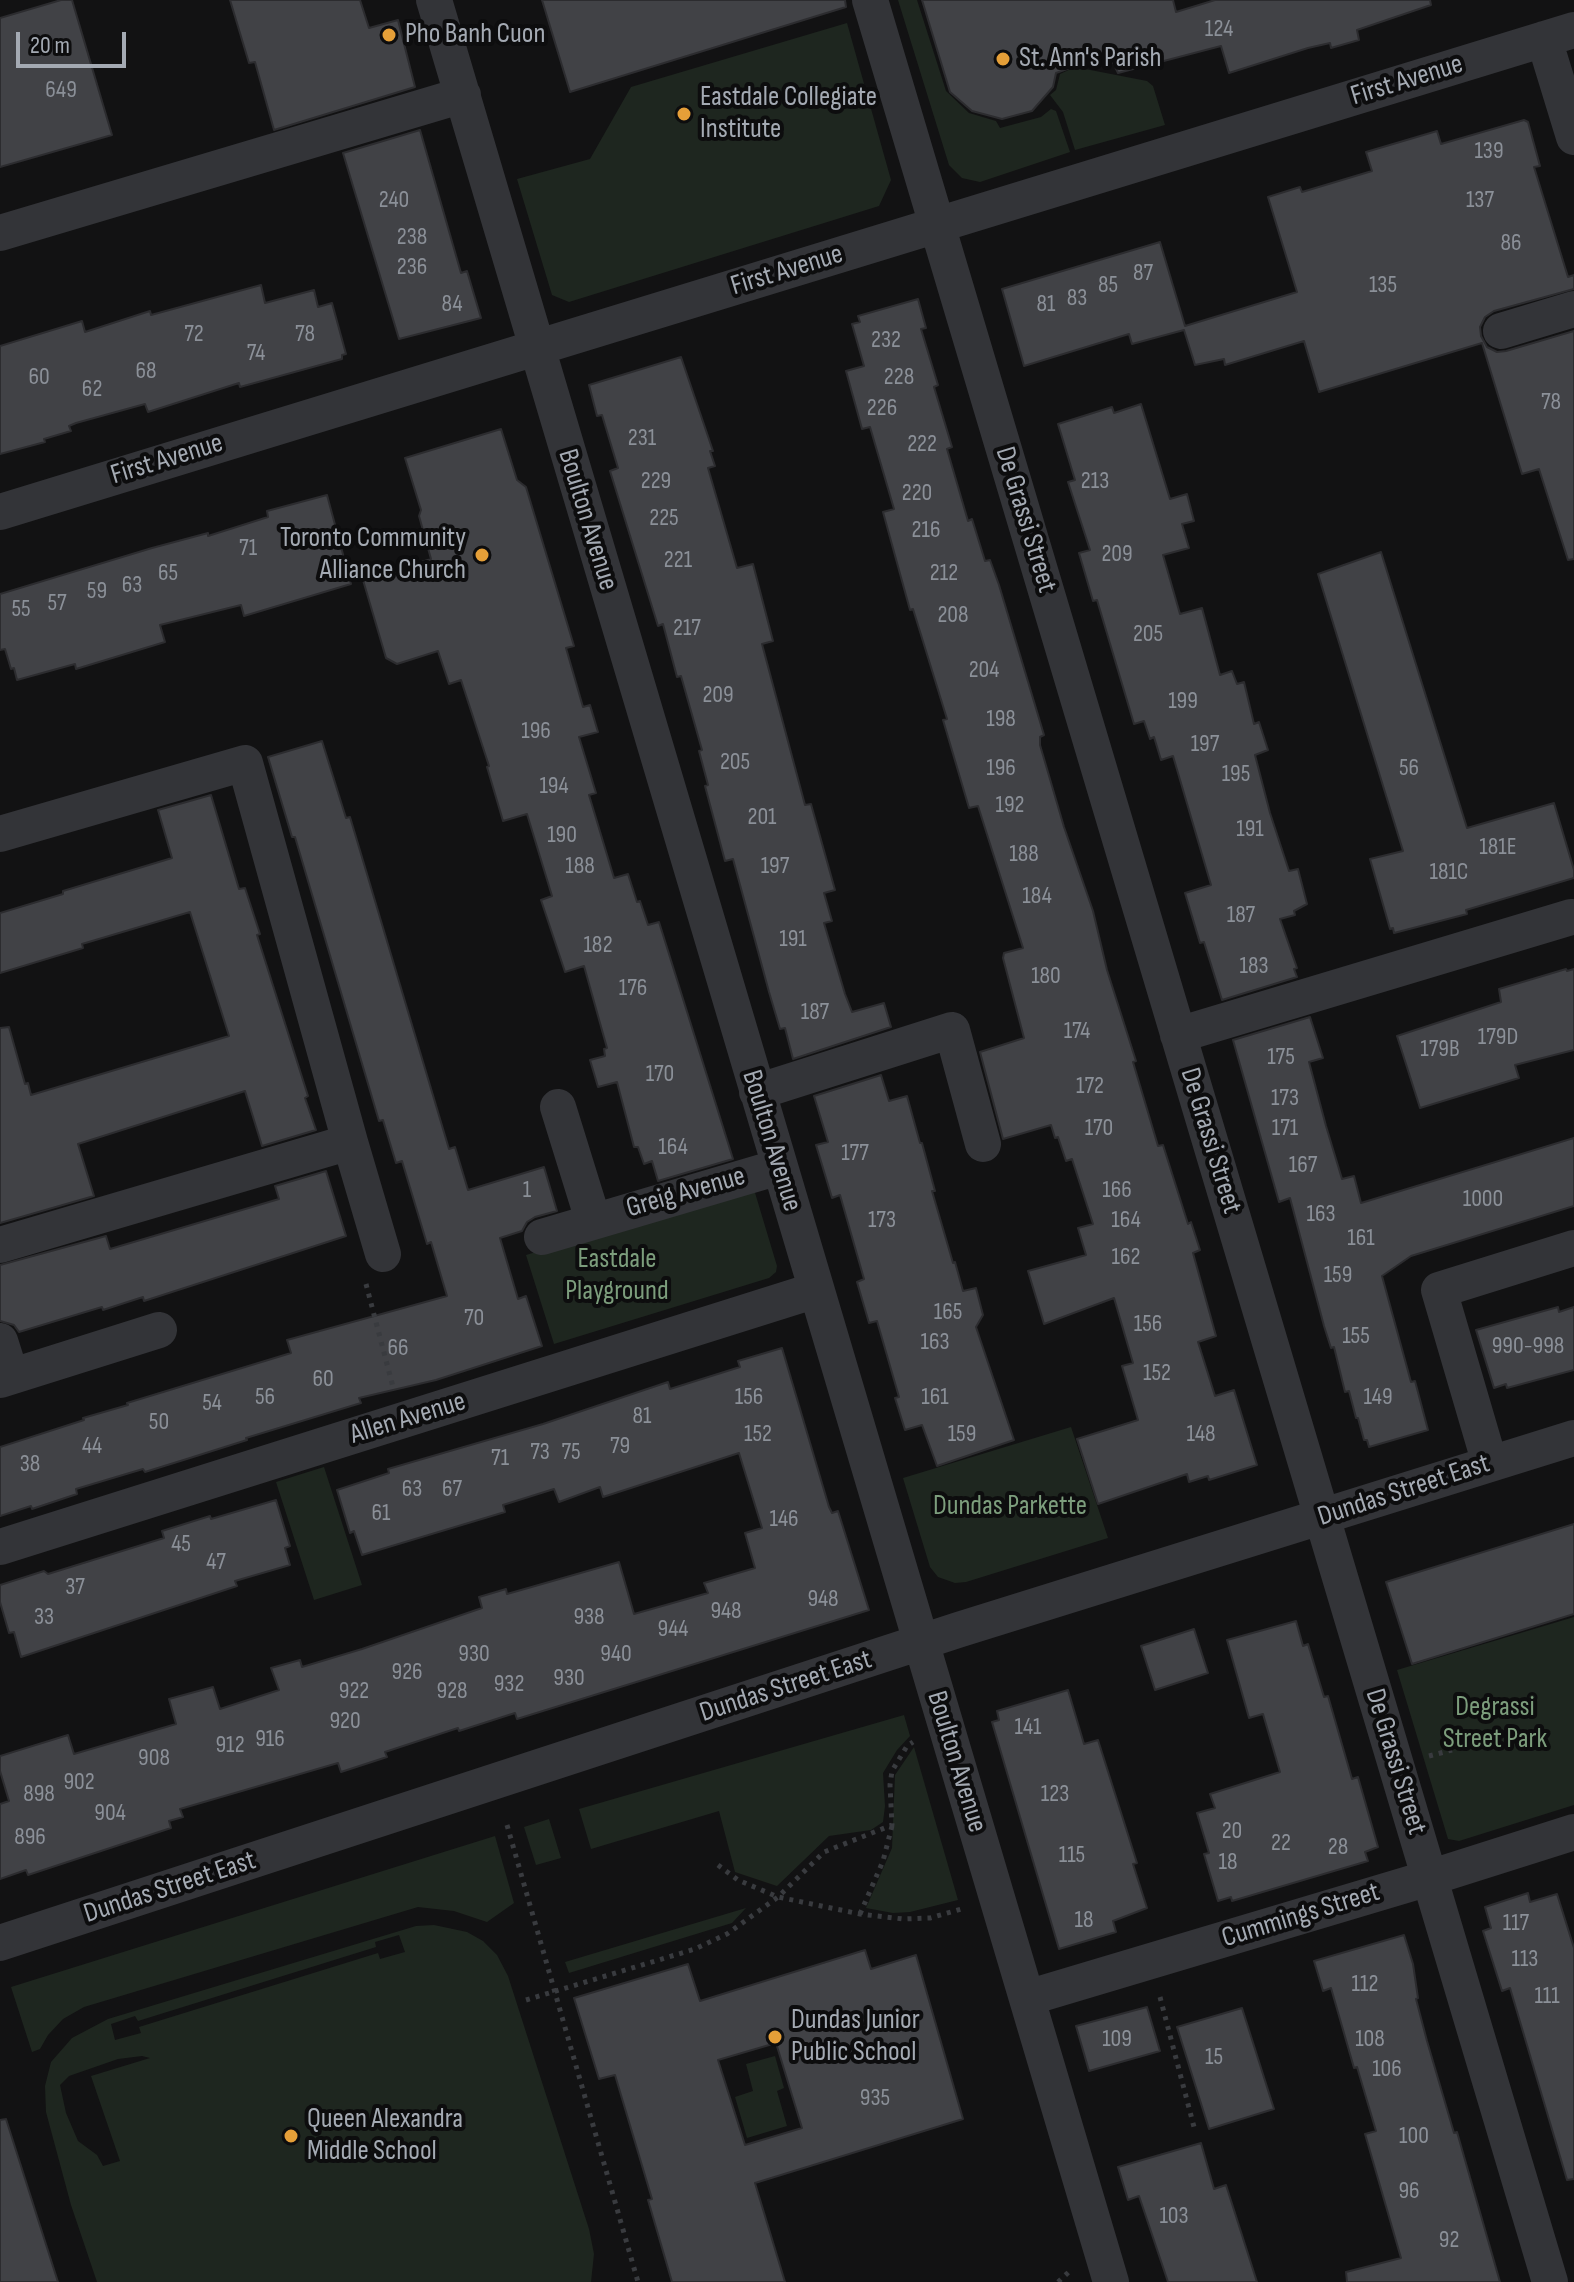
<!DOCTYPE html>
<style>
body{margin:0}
#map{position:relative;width:1574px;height:2282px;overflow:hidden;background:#121213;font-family:"Sofia Sans Condensed",sans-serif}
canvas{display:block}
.scale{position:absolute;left:16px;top:32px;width:110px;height:36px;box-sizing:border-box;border:4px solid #a4aab3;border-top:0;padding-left:10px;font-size:24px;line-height:28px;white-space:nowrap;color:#a4aab3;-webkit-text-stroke:6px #0d0d0e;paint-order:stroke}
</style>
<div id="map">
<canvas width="1574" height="2282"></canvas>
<div class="scale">20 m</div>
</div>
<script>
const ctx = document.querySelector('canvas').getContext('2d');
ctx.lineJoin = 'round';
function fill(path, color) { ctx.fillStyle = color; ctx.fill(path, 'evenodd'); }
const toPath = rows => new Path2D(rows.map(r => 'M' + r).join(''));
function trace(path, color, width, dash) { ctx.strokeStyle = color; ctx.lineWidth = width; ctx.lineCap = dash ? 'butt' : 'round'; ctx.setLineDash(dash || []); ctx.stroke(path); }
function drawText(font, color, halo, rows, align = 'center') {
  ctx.font = font + ' "Sofia Sans Condensed",sans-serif'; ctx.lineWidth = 8; ctx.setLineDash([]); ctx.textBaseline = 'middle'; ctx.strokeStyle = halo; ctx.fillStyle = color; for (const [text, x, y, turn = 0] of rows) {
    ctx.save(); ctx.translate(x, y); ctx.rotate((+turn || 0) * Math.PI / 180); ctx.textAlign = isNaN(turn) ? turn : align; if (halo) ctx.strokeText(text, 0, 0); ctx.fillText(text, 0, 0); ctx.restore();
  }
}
fill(toPath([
 [898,0,917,0,946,91,969,113,996,121,1000,128,1041,117,1051,109,1056,111,1070,152,980,182,962,178,949,165],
 [847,23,891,180,879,206,569,302,552,295,517,179,590,159,631,87],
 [1075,67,1147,81,1153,86,1165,125,1075,150,1063,112,1050,95,1056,90,1060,74],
 [753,1186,777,1266,776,1272,769,1278,554,1344,526,1255],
 [1071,1427,1108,1538,966,1582,955,1583,938,1577,930,1567,903,1478],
 [324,1467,362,1585,314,1600,276,1482],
 [1574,1617,1574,1805,1459,1841,1448,1839,1397,1670],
 [904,1715,910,1736,897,1750,883,1773,885,1806,883,1822,871,1830,829,1836,777,1886,735,1872,719,1811,591,1849,579,1809],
 [914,1747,958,1900,910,1912,893,1913,866,1908,892,1848,895,1775],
 [549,1819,561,1858,536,1865,524,1827],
 [495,1836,514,1903,487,1922,454,1911,418,1907,84,2007,63,2019,48,2035,40,2049,32,2052,11,1987],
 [746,1908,732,1923,569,1973,565,1962],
 [434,1925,467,1932,483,1941,497,1955,508,1976,589,2229,594,2254,591,2282,97,2282,71,2205,46,2112,45,2086,51,2062,72,2038,108,2019,416,1926],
 [399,1935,405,1952,380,1959,378,1953,139,2027,141,2033,115,2040,111,2024,135,2016,138,2021,376,1947,375,1942],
 [142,2056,150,2058,91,2076,120,2161,103,2166,97,2155,78,2141,66,2113,60,2085,69,2076,118,2059],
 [775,2056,784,2088,777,2091,787,2126,747,2138,735,2097,753,2091,746,2064]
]), '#1e261f');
const building = toPath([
 [61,0,72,0,112,135,0,167,0,18,61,0],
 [230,0,360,0,369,28,398,20,415,87,274,130,255,62,249,63,230,0],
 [542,0,845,0,846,7,570,92,542,0],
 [922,0,1173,0,1176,12,1215,0,1430,0,1431,5,1357,30,1359,40,1331,48,1330,43,1308,48,1229,73,1221,46,1118,73,1109,54,1056,73,1053,87,1032,111,1002,119,972,111,950,92,922,0],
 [1524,120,1528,122,1540,166,1534,167,1568,277,1574,275,1574,289,1494,311,1485,317,1480,327,1481,336,1487,347,1497,352,1506,351,1574,331,1574,559,1568,560,1539,469,1522,474,1482,343,1319,392,1304,341,1225,365,1224,359,1195,365,1184,330,1132,344,1129,334,1024,366,1002,289,1160,242,1185,326,1297,292,1268,197,1300,187,1302,192,1372,171,1366,152,1437,131,1441,144,1524,120],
 [420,130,461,273,467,271,481,318,399,339,343,153,420,130],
 [261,285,265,303,314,290,318,307,332,303,346,354,342,355,342,359,240,387,239,383,148,412,145,404,76,423,69,426,71,431,44,439,45,442,0,454,0,346,82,321,85,332,150,311,151,315,261,285],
 [918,299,926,328,921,329,938,385,934,387,952,447,947,449,968,521,972,519,985,561,990,560,999,585,1044,735,1040,737,1040,745,1064,827,1093,911,1107,970,1136,1061,1133,1062,1158,1146,1163,1145,1188,1224,1191,1222,1200,1250,1193,1253,1216,1336,1198,1342,1215,1396,1234,1390,1257,1465,1209,1480,1208,1476,1189,1482,1187,1474,1098,1504,1077,1439,1138,1420,1122,1366,1133,1363,1114,1298,1044,1324,1028,1271,1086,1255,1078,1228,1093,1224,1072,1159,1066,1161,1058,1137,1055,1138,1051,1125,1003,1139,980,1052,1024,1038,1003,958,1004,953,1023,948,978,806,969,808,943,720,947,719,913,609,910,610,883,512,894,509,870,427,862,429,846,371,864,366,852,324,860,322,858,316,918,299],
 [681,357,713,451,710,451,715,466,708,468,737,568,753,564,773,641,762,644,805,805,811,804,835,890,824,893,832,921,824,923,845,994,852,1012,884,1003,891,1027,793,1059,785,1028,780,1029,769,992,733,859,725,861,705,786,708,785,699,751,702,750,681,676,677,677,663,624,658,626,610,471,618,468,602,415,597,416,589,385,681,357],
 [1141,404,1170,499,1187,494,1194,521,1182,524,1189,548,1163,555,1180,614,1202,608,1220,675,1232,671,1237,684,1244,682,1254,724,1259,722,1268,750,1255,755,1270,813,1289,871,1298,869,1307,904,1294,911,1295,915,1280,919,1297,968,1294,969,1297,977,1222,1000,1204,942,1200,943,1185,893,1211,885,1173,756,1161,760,1154,737,1150,739,1144,721,1134,724,1097,600,1093,601,1079,553,1090,550,1068,482,1075,480,1058,424,1112,407,1114,413,1141,404],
 [501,429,517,480,526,487,574,646,566,648,583,707,590,705,598,732,579,737,596,793,589,795,614,878,628,874,637,902,640,901,648,925,659,922,733,1159,658,1181,652,1161,644,1164,638,1147,634,1147,617,1082,598,1087,590,1060,605,1056,604,1049,607,1048,584,966,565,972,541,900,552,896,527,814,503,821,487,767,489,766,461,680,449,684,438,651,397,664,386,658,363,580,431,559,419,516,421,510,405,458,501,429],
 [327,495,351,584,244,616,241,605,160,625,165,642,76,669,75,664,17,680,14,668,11,669,5,649,0,650,0,594,152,548,208,533,208,536,268,517,267,511,327,495],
 [1381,552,1467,828,1554,803,1574,870,1574,878,1466,910,1467,914,1394,933,1393,928,1390,929,1370,859,1403,851,1318,574,1381,552],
 [322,741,346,818,350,817,449,1149,455,1147,468,1190,544,1167,557,1211,535,1217,527,1222,522,1231,500,1238,518,1299,526,1296,542,1346,436,1380,359,1398,361,1403,246,1438,247,1440,190,1458,145,1472,143,1469,76,1489,77,1494,32,1509,31,1506,0,1516,0,1447,84,1420,83,1418,128,1405,127,1403,291,1353,287,1340,447,1296,431,1242,427,1244,402,1161,396,1163,383,1120,379,1121,295,837,292,837,268,757,322,741],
 [211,795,239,889,245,888,260,934,257,935,308,1096,305,1098,316,1130,262,1146,245,1091,78,1144,94,1196,0,1223,0,1028,9,1027,25,1084,28,1083,31,1095,229,1036,190,912,82,944,83,948,0,973,0,913,63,894,63,891,172,858,158,810,211,795],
 [1566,969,1567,971,1574,969,1574,1050,1515,1065,1519,1078,1420,1108,1397,1036,1501,1002,1499,989,1566,969],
 [1310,1017,1323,1058,1309,1062,1326,1126,1342,1179,1354,1176,1361,1203,1574,1138,1574,1206,1411,1256,1382,1276,1411,1382,1415,1381,1428,1430,1369,1447,1367,1440,1364,1440,1358,1418,1356,1418,1349,1391,1345,1392,1334,1347,1331,1348,1324,1326,1290,1198,1279,1202,1233,1040,1310,1017],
 [881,1075,889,1101,907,1096,920,1143,922,1143,935,1191,932,1191,953,1263,955,1262,963,1291,976,1288,983,1315,976,1327,1014,1440,937,1466,922,1425,905,1430,895,1398,899,1397,877,1321,869,1323,857,1282,864,1279,840,1195,832,1198,816,1145,828,1142,814,1096,881,1075],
 [326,1171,346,1236,144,1301,143,1297,103,1310,102,1307,19,1332,14,1325,0,1321,0,1265,106,1236,110,1249,279,1199,275,1186,326,1171],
 [1558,1307,1559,1312,1574,1307,1574,1370,1507,1388,1506,1384,1494,1388,1476,1330,1558,1307],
 [782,1348,829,1507,832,1513,838,1511,869,1610,517,1719,515,1713,459,1731,458,1728,385,1752,387,1757,341,1772,338,1763,180,1809,183,1817,169,1821,171,1828,28,1875,26,1870,0,1879,0,1804,9,1801,0,1771,0,1756,68,1735,74,1754,176,1724,169,1699,213,1687,220,1709,279,1690,271,1668,300,1660,302,1667,362,1649,482,1608,479,1597,506,1589,507,1594,619,1562,634,1614,708,1593,704,1583,755,1568,745,1533,762,1528,739,1453,603,1497,600,1487,559,1502,554,1489,503,1505,505,1512,362,1555,354,1531,350,1533,337,1490,389,1473,388,1469,543,1424,668,1382,670,1389,740,1367,738,1361,782,1348],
 [276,1500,290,1546,285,1548,290,1565,235,1581,237,1586,21,1657,14,1632,9,1633,0,1602,0,1585,44,1571,48,1574,164,1538,162,1531,210,1516,211,1519,276,1500],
 [1574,1524,1574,1614,1412,1664,1386,1582,1574,1524],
 [1296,1621,1303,1646,1308,1644,1324,1697,1328,1696,1352,1779,1358,1777,1378,1847,1365,1852,1368,1861,1232,1901,1231,1897,1218,1901,1204,1854,1209,1853,1197,1813,1215,1808,1210,1794,1280,1772,1263,1714,1249,1718,1227,1640,1296,1621],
 [1194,1629,1208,1673,1155,1690,1141,1646,1194,1629],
 [1068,1690,1084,1744,1098,1740,1137,1863,1133,1864,1147,1908,1113,1921,1116,1932,1059,1949,992,1722,999,1720,997,1711,1068,1690],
 [1528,1893,1530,1902,1557,1894,1574,1948,1574,2179,1567,2180,1510,1988,1502,1991,1483,1931,1491,1928,1485,1907,1528,1893],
 [1404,1935,1413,1964,1418,1998,1416,1999,1427,2041,1454,2133,1457,2132,1500,2282,1347,2282,1346,2272,1401,2258,1365,2134,1376,2131,1357,2067,1354,2068,1331,1988,1323,1991,1314,1961,1404,1935],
 [865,1950,871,1969,916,1955,963,2119,755,2183,785,2282,672,2282,648,2200,652,2199,615,2075,599,2079,574,1998,688,1964,700,2001,865,1950],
 [776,2043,802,2128,745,2145,718,2060,776,2043],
 [1147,2007,1160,2051,1089,2071,1076,2026,1147,2007],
 [1242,2008,1274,2109,1209,2129,1177,2027,1242,2008],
 [6,2119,58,2282,0,2282,0,2120,6,2119],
 [1201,2143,1214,2189,1226,2185,1257,2282,1168,2282,1139,2196,1128,2200,1118,2167,1201,2143]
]);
fill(building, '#414246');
trace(building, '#2c2c2f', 2);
trace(toPath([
 [366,1284,393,1387],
 [1429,1756,1452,1750],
 [507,1825,638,2282],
 [718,1865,738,1880,778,1897,860,1914,903,1919,930,1918,965,1908],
 [860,1914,883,1861,892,1826],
 [1160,1997,1194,2127],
 [526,2000,695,1949,727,1934,778,1897,824,1852,892,1825,890,1785,892,1771,907,1746,913,1742],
 [1058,2282,1072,2269]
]), '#393b3f', 5, [4, 6]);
trace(toPath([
 [434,0,1111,2282],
 [870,0,1550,2282],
 [1544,39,1574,137],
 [0,233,463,95],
 [1501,331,1574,309],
 [0,512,1574,30],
 [0,834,245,763,350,1142,0,1245],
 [1178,1035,1571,917],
 [757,1092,952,1030,983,1144],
 [558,1107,593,1220],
 [350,1142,383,1254],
 [542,1237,779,1167],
 [0,1341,11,1376],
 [0,1380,159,1330],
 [1490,1464,1439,1290,1574,1248],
 [0,1547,816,1290],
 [0,1943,958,1630,1574,1438],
 [1027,1998,1429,1878,1574,1832]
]), '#333438', 36);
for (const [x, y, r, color] of [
 [389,35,8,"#e59f38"],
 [1003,59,8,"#e59f38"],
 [684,114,8,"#e59f38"],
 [482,555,8,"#e59f38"],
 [775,2037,8,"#e59f38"],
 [291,2136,8,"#e59f38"]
]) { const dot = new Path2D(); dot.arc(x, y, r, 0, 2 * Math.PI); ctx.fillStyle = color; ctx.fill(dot); trace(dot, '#0d0d0e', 3); }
drawText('24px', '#8b9098', null, [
 ["124",1219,30],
 ["649",61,91],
 ["139",1489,152],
 ["240",394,201],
 ["137",1480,201],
 ["238",412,238],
 ["86",1511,244],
 ["236",412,268],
 ["87",1143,274],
 ["85",1108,286],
 ["135",1383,286],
 ["83",1077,299],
 ["84",452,305],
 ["81",1046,305],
 ["72",194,335],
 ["78",305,335],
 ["232",886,341],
 ["74",256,354],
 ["68",146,372],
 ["60",39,378],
 ["228",899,378],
 ["62",92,390],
 ["78",1551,403],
 ["226",882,409],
 ["231",642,439],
 ["222",922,445],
 ["229",656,482],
 ["213",1095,482],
 ["220",917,494],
 ["225",664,519],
 ["216",926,531],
 ["71",248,549],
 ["209",1117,555],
 ["221",678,561],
 ["65",168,574],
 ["212",944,574],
 ["63",132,586],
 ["59",97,592],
 ["57",57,604],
 ["55",21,610],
 ["208",953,616],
 ["217",687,629],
 ["205",1148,635],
 ["204",984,671],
 ["209",718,696],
 ["199",1183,702],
 ["198",1001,720],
 ["196",536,732],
 ["197",1205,745],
 ["205",735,763],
 ["196",1001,769],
 ["56",1409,769],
 ["195",1236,775],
 ["194",554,787],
 ["192",1010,806],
 ["201",762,818],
 ["191",1250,830],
 ["190",562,836],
 ["181E",1498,848],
 ["188",1024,855],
 ["188",580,867],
 ["197",775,867],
 ["181C",1449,873],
 ["184",1037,897],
 ["187",1241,916],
 ["191",793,940],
 ["182",598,946],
 ["183",1254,967],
 ["180",1046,977],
 ["176",633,989],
 ["187",815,1013],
 ["174",1077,1032],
 ["179D",1498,1038],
 ["179B",1440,1050],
 ["175",1281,1058],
 ["170",660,1075],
 ["172",1090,1087],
 ["173",1285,1099],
 ["170",1099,1129],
 ["171",1285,1129],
 ["164",673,1148],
 ["177",855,1154],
 ["167",1303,1166],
 ["1",527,1191],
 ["166",1117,1191],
 ["1000",1483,1200],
 ["163",1321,1215],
 ["173",882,1221],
 ["164",1126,1221],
 ["161",1361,1239],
 ["162",1126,1258],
 ["159",1338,1276],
 ["165",948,1313],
 ["70",474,1319],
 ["156",1148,1325],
 ["155",1356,1337],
 ["163",935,1343],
 ["990-998",1528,1347],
 ["66",398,1349],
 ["152",1157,1374],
 ["60",323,1380],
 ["56",265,1398],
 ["156",749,1398],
 ["161",935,1398],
 ["149",1378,1398],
 ["54",212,1404],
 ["81",642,1417],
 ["50",159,1423],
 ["152",758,1435],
 ["159",962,1435],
 ["148",1201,1435],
 ["44",92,1447],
 ["79",620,1447],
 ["73",540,1453],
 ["75",571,1453],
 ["71",500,1459],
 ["38",30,1465],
 ["63",412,1490],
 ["67",452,1490],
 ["61",381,1514],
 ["146",784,1520],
 ["45",181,1545],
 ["47",216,1563],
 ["37",75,1588],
 ["948",823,1600],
 ["948",726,1612],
 ["33",44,1618],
 ["938",589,1618],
 ["944",673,1630],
 ["930",474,1655],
 ["940",616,1655],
 ["926",407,1673],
 ["930",569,1679],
 ["932",509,1685],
 ["922",354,1692],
 ["928",452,1692],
 ["920",345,1722],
 ["141",1028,1728],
 ["916",270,1740],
 ["912",230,1746],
 ["908",154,1759],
 ["902",79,1783],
 ["898",39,1795],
 ["123",1055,1795],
 ["904",110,1814],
 ["20",1232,1832],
 ["896",30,1838],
 ["22",1281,1844],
 ["28",1338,1848],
 ["115",1072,1856],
 ["18",1228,1863],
 ["18",1084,1921],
 ["117",1516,1924],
 ["113",1525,1960],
 ["112",1365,1985],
 ["111",1547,1997],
 ["109",1117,2040],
 ["108",1370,2040],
 ["15",1214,2058],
 ["106",1387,2070],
 ["935",875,2099],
 ["100",1414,2137],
 ["96",1409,2192],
 ["103",1174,2217],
 ["92",1449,2241]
]);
drawText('28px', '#a4aab3', '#0d0d0e', [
 ["Pho Banh Cuon",405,35],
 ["St. Ann's Parish",1019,59],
 ["Eastdale Collegiate",700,98],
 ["Institute",700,130],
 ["Toronto Community",466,539,"right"],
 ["Alliance Church",466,571,"right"],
 ["Dundas Junior",791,2021],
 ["Public School",791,2053],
 ["Queen Alexandra",307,2120],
 ["Middle School",307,2152]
], 'left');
drawText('28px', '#a4aab3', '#0d0d0e', [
 ["First Avenue",1407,81,-17],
 ["First Avenue",787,271,-17],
 ["First Avenue",167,460,-17],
 ["Boulton Avenue",587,520,73],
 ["De Grassi Street",1025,520,73],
 ["Boulton Avenue",771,1141,73],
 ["De Grassi Street",1210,1141,73],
 ["Greig Avenue",686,1193,-16],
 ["Allen Avenue",408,1419,-17],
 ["Dundas Street East",1404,1491,-18],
 ["Dundas Street East",786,1687,-18],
 ["Boulton Avenue",956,1762,73],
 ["De Grassi Street",1395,1762,73],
 ["Dundas Street East",170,1888,-18],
 ["Cummings Street",1301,1916,-17]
]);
drawText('28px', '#7c9d7c', '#0d0d0e', [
 ["Eastdale",617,1260],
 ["Playground",617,1292],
 ["Dundas Parkette",1010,1507],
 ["Degrassi",1495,1708],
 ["Street Park",1495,1740]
]);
</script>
